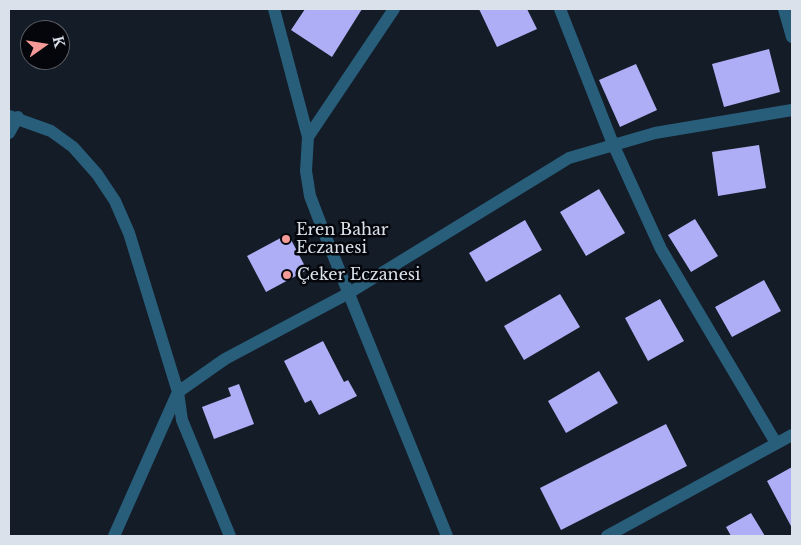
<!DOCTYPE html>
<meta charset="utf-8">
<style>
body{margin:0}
#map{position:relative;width:801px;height:545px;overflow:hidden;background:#141c28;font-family:"Libre Baskerville",serif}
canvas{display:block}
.frame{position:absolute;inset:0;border:10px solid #dbe1ea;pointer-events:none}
.north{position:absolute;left:20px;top:20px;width:50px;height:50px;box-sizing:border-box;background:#04060b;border:1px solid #5a5e64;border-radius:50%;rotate:77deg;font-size:14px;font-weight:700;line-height:20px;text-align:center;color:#dbe1ea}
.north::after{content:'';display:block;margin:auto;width:18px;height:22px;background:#f59b97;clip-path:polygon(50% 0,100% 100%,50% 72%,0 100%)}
</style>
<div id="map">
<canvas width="801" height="545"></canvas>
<div class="frame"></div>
<div class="north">K</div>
</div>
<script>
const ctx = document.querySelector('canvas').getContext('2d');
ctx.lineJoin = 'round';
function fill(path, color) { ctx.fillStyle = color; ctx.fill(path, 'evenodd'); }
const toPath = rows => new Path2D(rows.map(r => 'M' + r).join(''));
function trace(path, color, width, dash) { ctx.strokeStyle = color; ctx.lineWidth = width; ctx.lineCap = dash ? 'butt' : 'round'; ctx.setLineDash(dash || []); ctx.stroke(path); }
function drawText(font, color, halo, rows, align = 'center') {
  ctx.font = font + ' "Libre Baskerville",serif'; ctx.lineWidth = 5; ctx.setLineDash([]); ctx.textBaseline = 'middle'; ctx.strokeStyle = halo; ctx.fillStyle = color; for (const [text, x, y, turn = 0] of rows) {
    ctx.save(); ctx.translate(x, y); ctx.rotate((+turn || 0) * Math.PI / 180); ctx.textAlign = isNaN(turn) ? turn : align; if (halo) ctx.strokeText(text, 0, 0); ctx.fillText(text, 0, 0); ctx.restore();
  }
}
fill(toPath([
 [305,9,362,9,332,57,291,30],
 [479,9,527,9,537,29,497,47],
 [769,49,780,92,724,107,712,64],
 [636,64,657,110,620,127,599,80],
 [759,145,766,188,718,196,712,152],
 [599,189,625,233,586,256,560,212],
 [695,219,718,256,691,272,668,235],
 [525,220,542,250,486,282,469,253],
 [288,234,307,270,266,292,247,256],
 [764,280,781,311,732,337,715,307],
 [560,294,580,327,524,360,504,326],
 [660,299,684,341,648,361,625,318],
 [323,341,344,382,348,380,357,396,319,415,311,400,305,403,284,361],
 [599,371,618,403,566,433,548,401],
 [239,384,254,424,214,439,202,407,231,396,228,388],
 [666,424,687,466,561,530,540,488],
 [792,467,792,528,767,481],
 [751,513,765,536,731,536,726,527]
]), '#adaef5');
trace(toPath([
 [274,9,308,137],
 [394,9,308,137,306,171,310,196,323,230,447,536],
 [560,9,613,144,661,249,776,443],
 [784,9,792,37],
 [9,116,51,131,73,147,97,174,115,201,129,233,178,392,182,420,230,536],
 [9,133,18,117],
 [114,536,178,392,225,359,349,293,569,158,655,133,792,110],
 [607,536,792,435]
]), '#285e7a', 12);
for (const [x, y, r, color] of [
 [286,239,5,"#f59b97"],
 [287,275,5,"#f59b97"]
]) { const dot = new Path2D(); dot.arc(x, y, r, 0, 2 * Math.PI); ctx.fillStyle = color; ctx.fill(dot); trace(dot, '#04060b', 2); }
drawText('16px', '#dbe1ea', '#04060b', [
 ["Eren Bahar",296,230],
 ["Eczanesi",296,248],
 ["Çeker Eczanesi",297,275]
], 'left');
</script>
